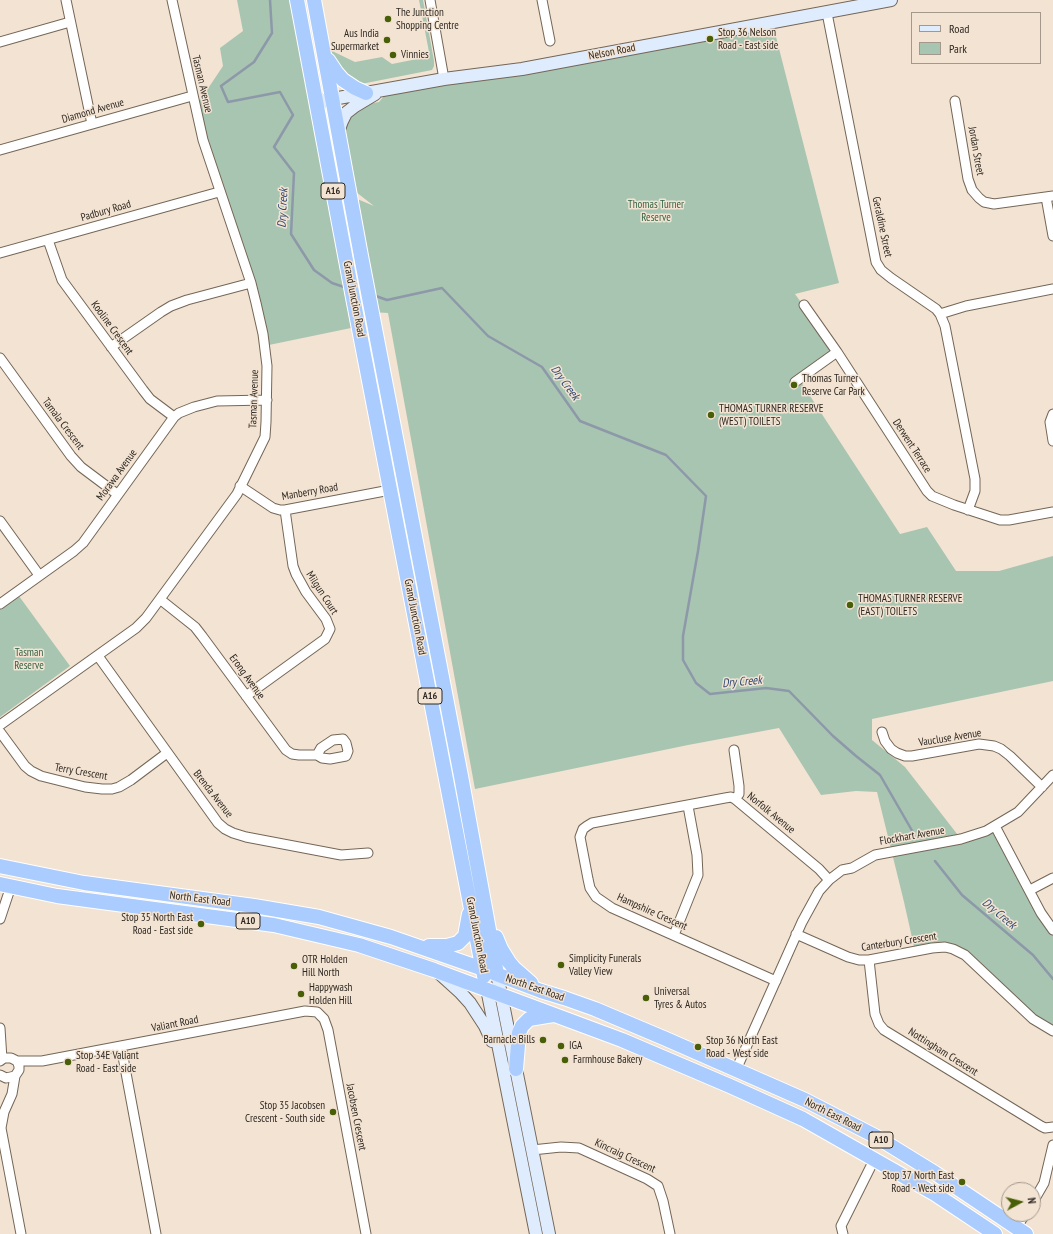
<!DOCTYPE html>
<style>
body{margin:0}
#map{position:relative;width:1053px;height:1234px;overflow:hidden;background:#f3e3d2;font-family:"PT Sans Narrow",sans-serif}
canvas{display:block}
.legend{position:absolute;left:911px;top:12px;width:130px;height:52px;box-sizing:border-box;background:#f3e3d2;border:1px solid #a4988c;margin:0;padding:5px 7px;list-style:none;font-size:12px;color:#2e2822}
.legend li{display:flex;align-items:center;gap:8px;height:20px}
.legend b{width:20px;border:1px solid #a4988c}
.north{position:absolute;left:1001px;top:1182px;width:40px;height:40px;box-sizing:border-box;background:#f3e3d2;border:1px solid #a4988c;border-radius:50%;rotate:83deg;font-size:11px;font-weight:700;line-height:16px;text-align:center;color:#2e2822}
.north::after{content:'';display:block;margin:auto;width:14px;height:18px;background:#495f07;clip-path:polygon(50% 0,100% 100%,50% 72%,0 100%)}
</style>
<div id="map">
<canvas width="1053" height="1234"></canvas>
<ul class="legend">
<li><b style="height:5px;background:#dfecfe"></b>Road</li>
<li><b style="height:11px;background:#a8c5b1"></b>Park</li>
</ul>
<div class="north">N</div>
</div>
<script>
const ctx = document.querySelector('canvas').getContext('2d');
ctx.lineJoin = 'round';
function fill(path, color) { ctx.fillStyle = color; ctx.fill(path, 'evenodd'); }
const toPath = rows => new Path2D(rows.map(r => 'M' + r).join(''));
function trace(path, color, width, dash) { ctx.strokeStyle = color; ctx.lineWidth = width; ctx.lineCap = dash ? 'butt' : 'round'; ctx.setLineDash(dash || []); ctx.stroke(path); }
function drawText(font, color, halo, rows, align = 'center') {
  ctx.font = font + ' "PT Sans Narrow",sans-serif'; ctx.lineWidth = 3; ctx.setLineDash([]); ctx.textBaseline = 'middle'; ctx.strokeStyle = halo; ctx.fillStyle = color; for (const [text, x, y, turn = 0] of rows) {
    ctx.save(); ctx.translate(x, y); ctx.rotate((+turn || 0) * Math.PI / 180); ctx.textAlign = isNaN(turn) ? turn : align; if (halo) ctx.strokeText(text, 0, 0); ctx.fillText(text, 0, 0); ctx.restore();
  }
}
fill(toPath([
 [237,0,290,0,351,328,264,346,251,283,195,108,223,66,220,48,243,31],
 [419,0,423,0,434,61,434,66,432,70,356,85,338,70,330,50,355,62,382,57,392,64,427,57,429,52],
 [774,29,839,283,795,294,837,352,801,382,900,534,927,527,956,571,999,571,1053,556,1053,681,872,719,872,740,905,767,961,839,995,826,1053,930,1053,1031,957,950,915,951,904,902,877,792,856,791,821,795,779,728,688,745,475,789,388,313,372,312,350,196,374,206,356,192,344,127,350,115,363,105,379,102,384,96],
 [16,592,70,666,0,717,0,604]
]), '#a8c5b1');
trace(toPath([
 [270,0,272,33,254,62,221,86,228,102,280,92,293,115,274,147,294,173,291,234,314,270,332,283,347,288],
 [373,295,387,300,442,288,488,336,542,367,580,421,666,455,706,496,698,551,683,636,683,660,696,683,710,694,766,688,789,691,833,736,856,756,880,775,914,834],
 [935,861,962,895,1033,955,1053,979]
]), '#8d98a9', 2.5);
const minor = toPath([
 [66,0,92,124],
 [430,0,444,79],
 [542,0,550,41],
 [827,13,876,262,881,270,891,278,936,309,940,314,945,326,975,479,975,491,968,510],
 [0,42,70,22],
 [955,101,968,179,972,190,979,198,984,202,994,204,1053,196],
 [0,150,192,96],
 [1046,197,1053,236],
 [48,240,62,280,143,390,150,399,174,417],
 [0,253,219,192],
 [804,305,837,352,870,403,927,491,932,496,954,505,1000,520,1009,520,1053,512],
 [940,314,966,306,1053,289],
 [111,347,161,312,171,306,187,300,251,283],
 [0,358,71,456,81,467,117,494],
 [795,382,837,352],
 [1053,414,1050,422,1053,441],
 [240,486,273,508,280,510,285,510,390,490],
 [0,521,39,575],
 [161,600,195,627,202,636,286,750,292,754,299,755,317,755,322,758,330,759,346,756,348,751,346,743,343,739,333,740,321,748,317,755],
 [0,604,74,551,83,543,174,417,179,413,194,407,217,401,267,400],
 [98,656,218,823,225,829,233,833,246,837,341,855,368,853],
 [246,696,325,639,330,629,326,619,306,592,296,574,293,566,285,510],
 [0,725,136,628,146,618,237,494,265,437,266,422,267,366,263,334,256,303,251,283,203,140,172,0],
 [0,732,25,766,31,771,41,776,85,787,102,789,112,789,119,787,131,780,167,753],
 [882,732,885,741,891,749,897,753,905,756,912,756,979,744,994,746,1001,749,1010,756,1042,787],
 [734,750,739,786,739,794,735,799,819,869,829,880],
 [735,799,731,797,725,798,592,823,587,826,583,829,580,837,588,879,590,888,596,897,612,908,776,981],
 [995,826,1041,913,1053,930],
 [1030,890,1053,878],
 [0,919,11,886],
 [796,934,848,957,859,960,869,960,932,948,945,947,953,949,965,955,1033,1019,1053,1031],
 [674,935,698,875,697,855,688,806],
 [869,960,875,1014,879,1024,884,1030,1041,1126,1045,1128,1053,1127],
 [0,1028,2,1059],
 [121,1046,156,1234],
 [0,1061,4,1058,11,1058,17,1061,19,1066,19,1070,15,1076,6,1078,0,1075],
 [17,1061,42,1061,305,1011,317,1012,324,1019,328,1030,366,1234],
 [736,1070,802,922,819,891,829,880,842,870,852,868,875,855,961,839,986,831,1018,812,1053,775],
 [15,1076,12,1094,4,1112,1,1128,21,1234],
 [532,1150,561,1147,579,1148,647,1179,658,1186,663,1201,670,1234],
 [1033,1202,1044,1183,1053,1145],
 [1017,1227,1025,1214],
 [843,1234,841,1226,874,1160]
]);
const secondary = toPath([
 [316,102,444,79,522,69,891,0],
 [338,132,342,121,346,113,355,106,375,94],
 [439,973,460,992,470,1003,485,1026,492,1041],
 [497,974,549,1234],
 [487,989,536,1234]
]);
const trunk = toPath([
 [297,0,354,303,484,976],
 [314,0,361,256,461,776,497,974],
 [328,60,336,72,343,80,355,88,366,93],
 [0,866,84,883,254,906,319,917,391,937,483,969,541,991,564,998,595,1009,666,1039,805,1100,875,1136,935,1173,1026,1234],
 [0,884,57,896,274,925,359,945,434,970,622,1040,730,1086,803,1119,935,1194,995,1234],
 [496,937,501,949,509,962,514,968,531,983],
 [429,946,447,946,458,943,465,936,469,914],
 [516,1069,519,1033,522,1026,529,1019,553,1015]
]);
trace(minor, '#746657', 11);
trace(secondary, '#746657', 14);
trace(trunk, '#fff', 16);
trace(minor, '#fff', 9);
trace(secondary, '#dfecfe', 12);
trace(trunk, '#aaccfe', 14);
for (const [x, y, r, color] of [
 [388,19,4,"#495f07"],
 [710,39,4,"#495f07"],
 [387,40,4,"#495f07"],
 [393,55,4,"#495f07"],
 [794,385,4,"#495f07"],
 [711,415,4,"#495f07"],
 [850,605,4,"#495f07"],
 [201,924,4,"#495f07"],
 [561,965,4,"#495f07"],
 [294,966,4,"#495f07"],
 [301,994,4,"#495f07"],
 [646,998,4,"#495f07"],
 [543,1040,4,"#495f07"],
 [561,1046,4,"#495f07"],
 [698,1047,4,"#495f07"],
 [565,1060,4,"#495f07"],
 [68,1062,4,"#495f07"],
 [333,1112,4,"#495f07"],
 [962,1182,4,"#495f07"]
]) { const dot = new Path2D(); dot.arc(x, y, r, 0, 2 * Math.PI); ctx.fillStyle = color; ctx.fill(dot); trace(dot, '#f3e3d2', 1.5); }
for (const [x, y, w] of [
 [333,191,24],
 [430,696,24],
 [248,921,24],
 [881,1140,24]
]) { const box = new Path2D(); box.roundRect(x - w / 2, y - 8, w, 16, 3); ctx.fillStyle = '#f3e3d2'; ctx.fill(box); trace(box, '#2e2822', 1); }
drawText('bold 10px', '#2e2822', null, [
 ["A16",333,191],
 ["A16",430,696],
 ["A10",248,921],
 ["A10",881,1140]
]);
drawText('11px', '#2e2822', '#f3e3d2', [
 ["The Junction",396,13],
 ["Shopping Centre",396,26],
 ["Stop 36 Nelson",718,33],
 ["Road - East side",718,46],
 ["Aus India",379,34,"right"],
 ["Supermarket",379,47,"right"],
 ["Vinnies",401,55],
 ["Thomas Turner",802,379],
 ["Reserve Car Park",802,392],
 ["THOMAS TURNER RESERVE",719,409],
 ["(WEST) TOILETS",719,422],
 ["THOMAS TURNER RESERVE",858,599],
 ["(EAST) TOILETS",858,612],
 ["Stop 35 North East",193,918,"right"],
 ["Road - East side",193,931,"right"],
 ["Simplicity Funerals",569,959],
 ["Valley View",569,972],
 ["OTR Holden",302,960],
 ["Hill North",302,973],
 ["Happywash",309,988],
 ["Holden Hill",309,1001],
 ["Universal",654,992],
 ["Tyres & Autos",654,1005],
 ["Barnacle Bills",535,1040,"right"],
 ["Stop 36 North East",706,1041],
 ["Road - West side",706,1054],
 ["IGA",569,1046],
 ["Stop 34E Valiant",76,1056],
 ["Road - East side",76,1069],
 ["Farmhouse Bakery",573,1060],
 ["Stop 35 Jacobsen",325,1106,"right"],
 ["Crescent - South side",325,1119,"right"],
 ["Stop 37 North East",954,1176,"right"],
 ["Road - West side",954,1189,"right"]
], 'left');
drawText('11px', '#2e2822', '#f3e3d2', [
 ["Nelson Road",612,52,-11],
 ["Tasman Avenue",202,84,77],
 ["Diamond Avenue",93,111,-16],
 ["Jordan Street",976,151,80],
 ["Padbury Road",106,211,-16],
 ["Geraldine Street",882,227,78],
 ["Grand Junction Road",354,299,79],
 ["Kooline Crescent",112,328,54],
 ["Tasman Avenue",254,399,-88],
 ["Tamala Crescent",63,424,53],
 ["Derwent Terrace",912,446,57],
 ["Morawa Avenue",117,475,-54],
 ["Manberry Road",310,492,-10],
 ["Milgun Court",322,593,57],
 ["Grand Junction Road",415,617,79],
 ["Erong Avenue",247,677,54],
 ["Vaucluse Avenue",950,738,-9],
 ["Terry Crescent",81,772,10],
 ["Brenda Avenue",213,794,52],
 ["Norfolk Avenue",771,813,39],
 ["Flockhart Avenue",912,836,-10],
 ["North East Road",200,899,7],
 ["Hampshire Crescent",652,912,24],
 ["Grand Junction Road",477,935,79],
 ["Canterbury Crescent",899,942,-9],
 ["North East Road",535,988,19],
 ["Valiant Road",175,1024,-11],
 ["Nottingham Crescent",943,1052,32],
 ["North East Road",833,1115,27],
 ["Jacobsen Crescent",356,1117,79],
 ["Kincraig Crescent",625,1156,25]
]);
drawText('11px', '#316244', '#f3e3d2', [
 ["Thomas Turner",656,205],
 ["Reserve",656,218],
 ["Tasman",29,653],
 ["Reserve",29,666]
]);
drawText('italic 12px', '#314970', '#f3e3d2', [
 ["Dry Creek",283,208,-87],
 ["Dry Creek",565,383,54],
 ["Dry Creek",742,682,-5],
 ["Dry Creek",999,914,40]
]);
</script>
